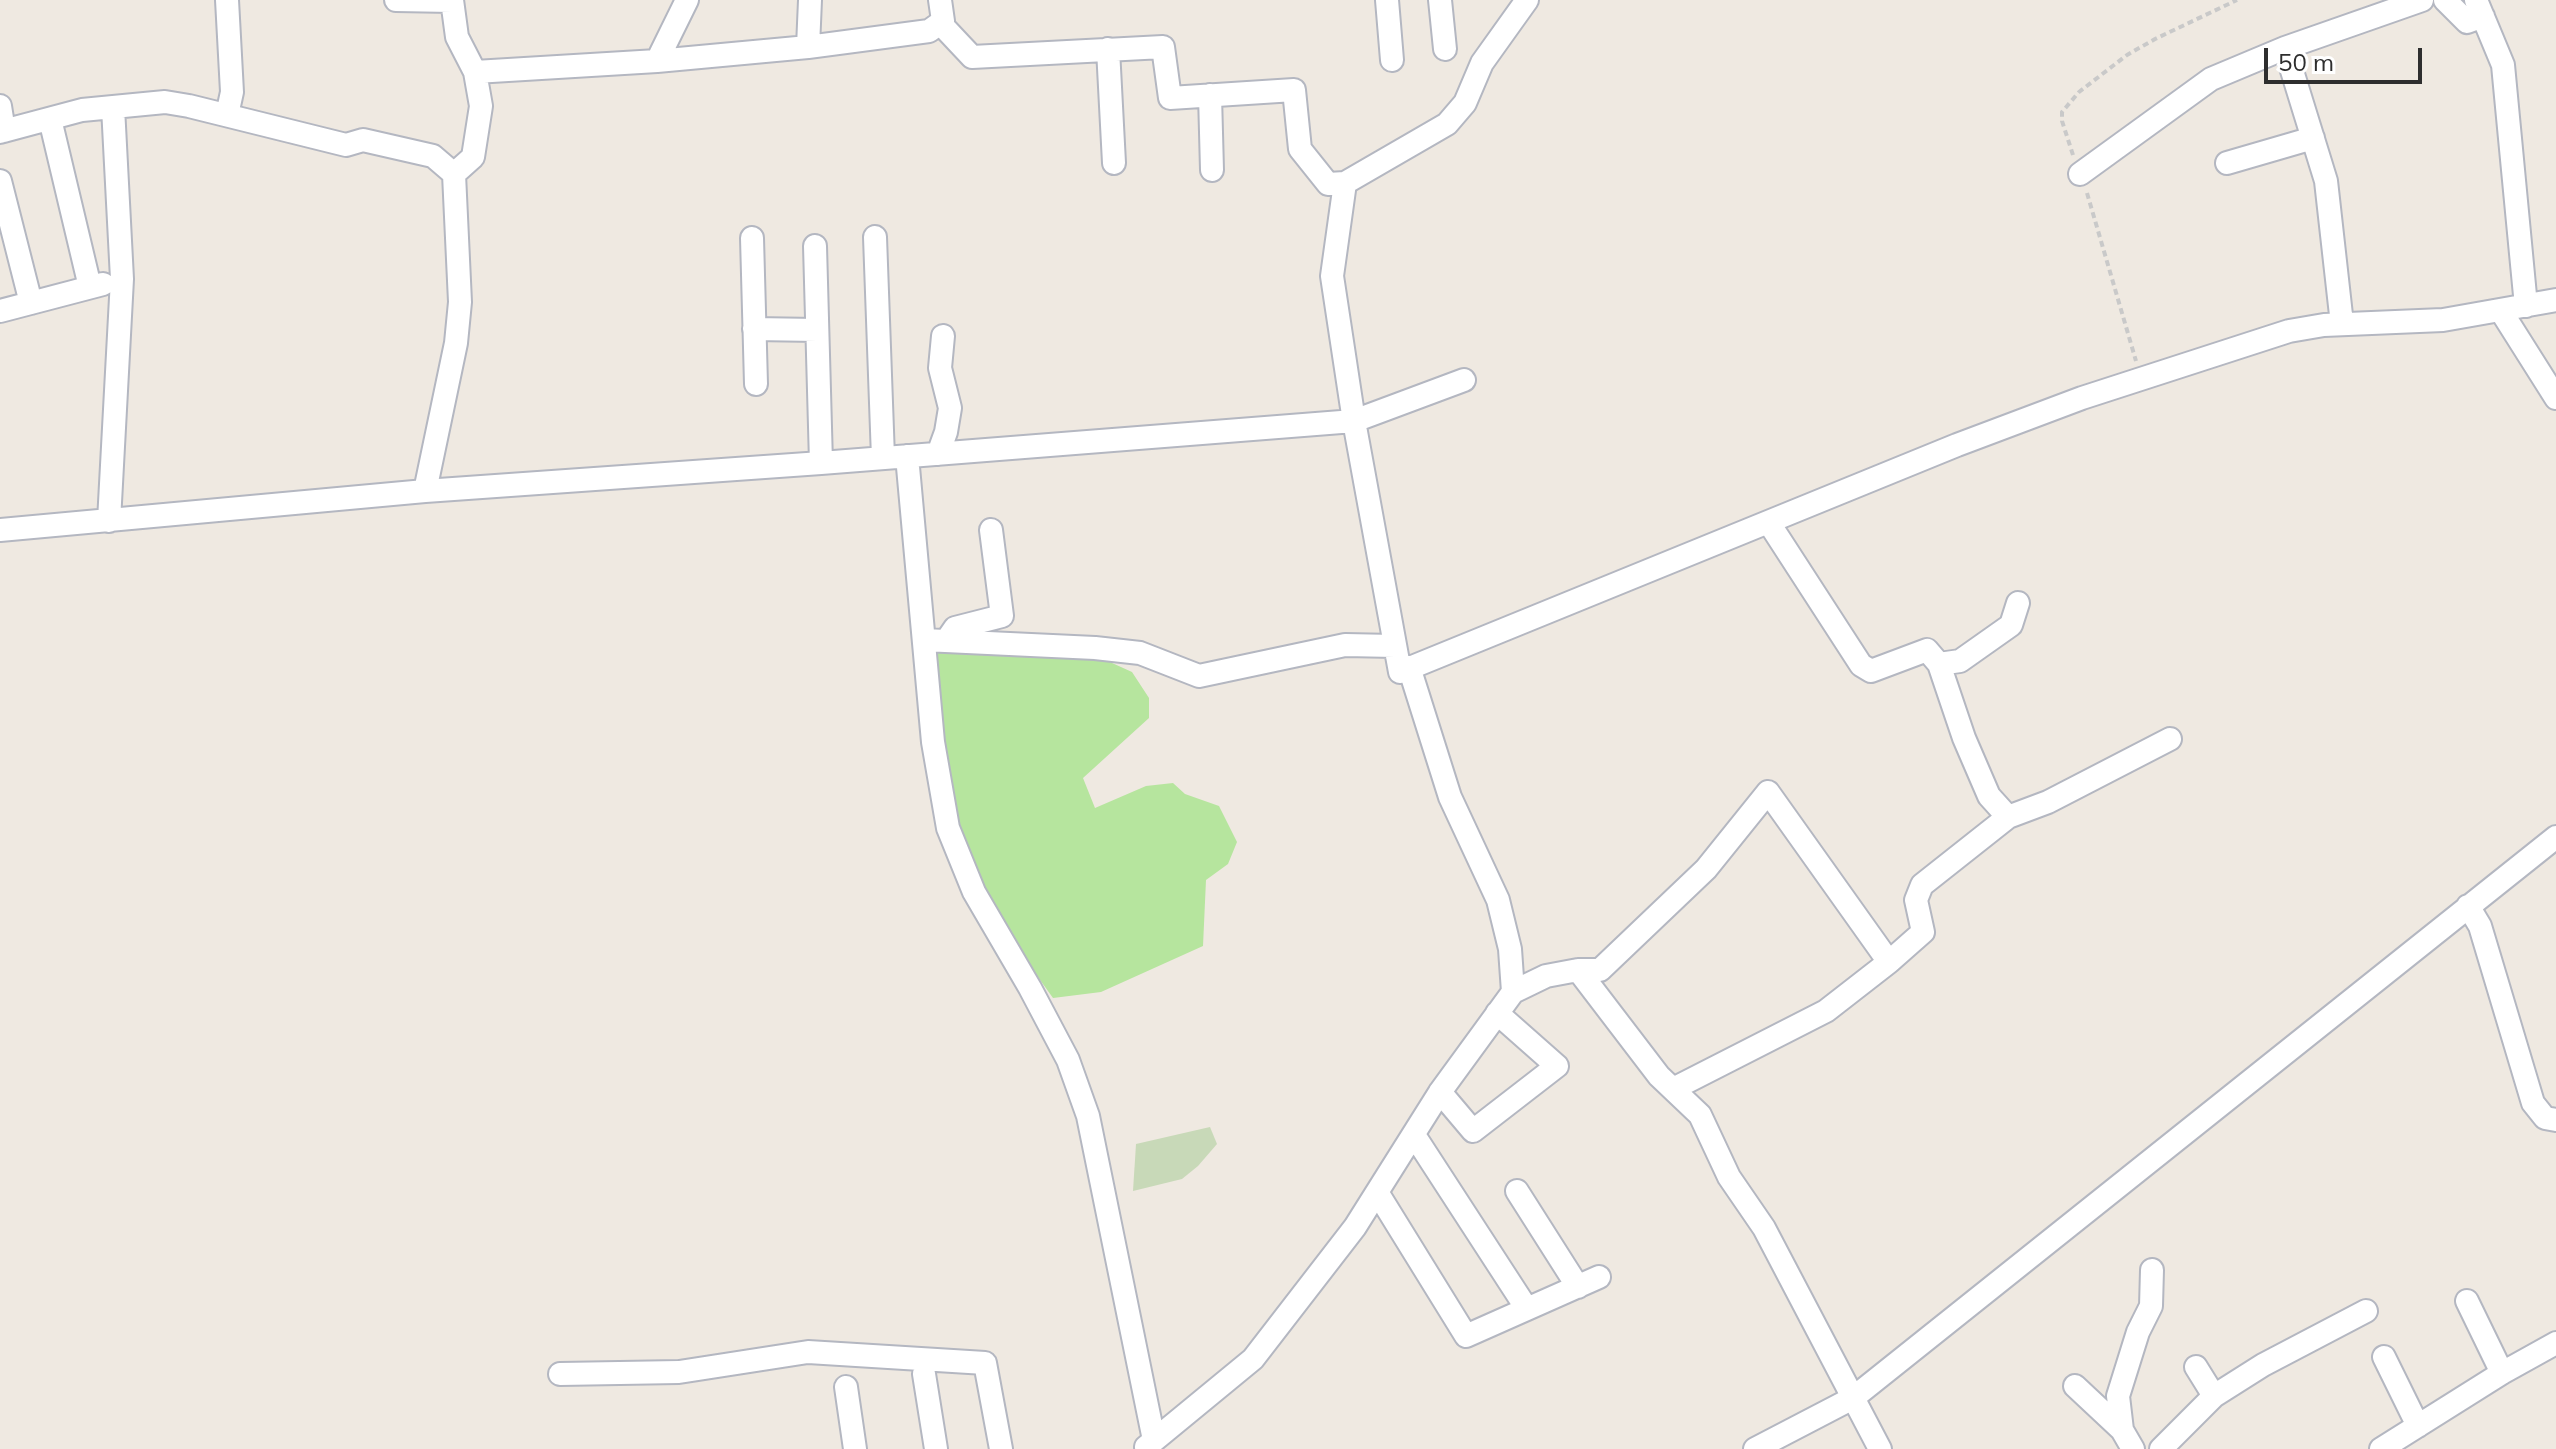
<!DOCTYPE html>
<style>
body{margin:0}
#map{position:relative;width:2556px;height:1449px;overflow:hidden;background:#efe9e1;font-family:Mulish,sans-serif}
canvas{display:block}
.scale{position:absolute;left:2264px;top:48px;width:158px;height:36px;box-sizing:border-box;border:4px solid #2e2e2e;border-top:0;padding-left:10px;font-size:24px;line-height:28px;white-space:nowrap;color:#2e2e2e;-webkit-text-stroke:6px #fff;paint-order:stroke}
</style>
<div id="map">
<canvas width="2556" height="1449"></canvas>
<div class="scale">50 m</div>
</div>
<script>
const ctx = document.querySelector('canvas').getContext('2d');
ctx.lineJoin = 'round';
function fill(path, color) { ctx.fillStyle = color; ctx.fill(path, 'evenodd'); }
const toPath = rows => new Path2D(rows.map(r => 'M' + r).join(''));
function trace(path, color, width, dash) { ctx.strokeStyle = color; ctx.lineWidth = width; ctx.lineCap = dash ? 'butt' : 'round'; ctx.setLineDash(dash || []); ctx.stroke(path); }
fill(toPath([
 [936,649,1101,658,1132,672,1149,698,1149,718,1083,778,1095,808,1146,786,1173,783,1185,794,1219,806,1237,842,1228,864,1206,880,1203,946,1101,992,1053,998,1020,952,979,887,954,820,941,736]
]), '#b6e59e');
fill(toPath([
 [1210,1127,1217,1144,1198,1166,1182,1179,1133,1191,1136,1144]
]), '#c8d9b8');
const minor = toPath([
 [227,0,232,92,227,115],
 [396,0,452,1],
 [452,0,457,37,475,72,481,106,473,157,454,174],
 [1387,0,1392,60],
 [1440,0,1445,49],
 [2445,0,2467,22,2483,16],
 [2476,0,2503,65,2526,306],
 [940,23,972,57,1163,47,1170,98,1294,90,1300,149,1328,184,1345,183],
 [808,47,810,0],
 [2285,48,2326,181,2342,324],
 [1108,49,1114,163],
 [657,61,687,0],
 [475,72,657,61,808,47,929,31,943,21,940,0],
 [1210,95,1212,170],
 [0,106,4,131],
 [50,119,90,287],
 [0,132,82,110,165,102,189,106,346,145,363,140,433,156,454,174,460,302,456,343,425,491],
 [2227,163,2313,138],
 [2080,174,2211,79,2285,48,2422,0],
 [0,181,31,303],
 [875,237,883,458],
 [752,238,756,384],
 [815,246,821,463],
 [0,311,103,284],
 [2501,311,2556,398],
 [754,329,817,330],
 [1464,380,1354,421,1332,276,1345,183,1447,124,1465,103,1482,63,1527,0],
 [938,454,946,432,950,408,940,368,943,336],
 [907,456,933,742,948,828,974,892,1030,988,1068,1060,1088,1116,1154,1440],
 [109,521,122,279,113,107],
 [1769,523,1861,665,1871,671,1927,650,1939,664,1964,738,1989,796,2008,817],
 [0,530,425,491,821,463,1354,421,1400,672,1957,445,2082,398,2289,331,2324,325,2443,320,2556,300],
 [924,640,1095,648,1140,653,1199,676,1345,645,1395,646],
 [946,641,955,628,1002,616,991,530],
 [1939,664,1960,661,2011,625,2018,603],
 [2468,906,2480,926,2533,1103,2545,1118,2556,1120],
 [1578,970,1659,1076,1700,1115,1729,1177,1764,1228,1880,1449],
 [1513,992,1546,976,1578,970,1600,970,1706,869,1768,792,1889,962],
 [1673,1089,1826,1011,1889,962,1923,932,1916,900,1922,885,2008,817,2048,802,2170,739],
 [1440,1092,1473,1131,1557,1066,1497,1013],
 [1414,1135,1527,1309],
 [1517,1191,1578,1287],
 [1377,1192,1466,1336,1599,1277],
 [2467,1301,2502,1373],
 [2384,1357,2418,1426],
 [2196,1367,2214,1396],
 [560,1374,679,1372,808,1352,985,1363,1001,1449],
 [924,1374,936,1449],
 [2075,1386,2122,1430,2133,1449],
 [846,1387,855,1449],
 [2122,1430,2118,1396,2138,1332,2151,1306,2152,1270],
 [1146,1447,1253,1359,1355,1227,1440,1092,1513,992,1510,949,1498,900,1450,797,1409,667],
 [1755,1449,1853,1398,2556,837],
 [2161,1449,2214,1396,2263,1365,2366,1311],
 [2381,1449,2502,1373,2556,1343]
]);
trace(minor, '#b4b7c1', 26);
trace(toPath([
 [2073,155,2062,121,2062,112,2079,92,2127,55,2155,39,2237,0],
 [2087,193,2136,361]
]), '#c9c9c9', 4, [6, 4]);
trace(minor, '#fff', 22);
</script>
